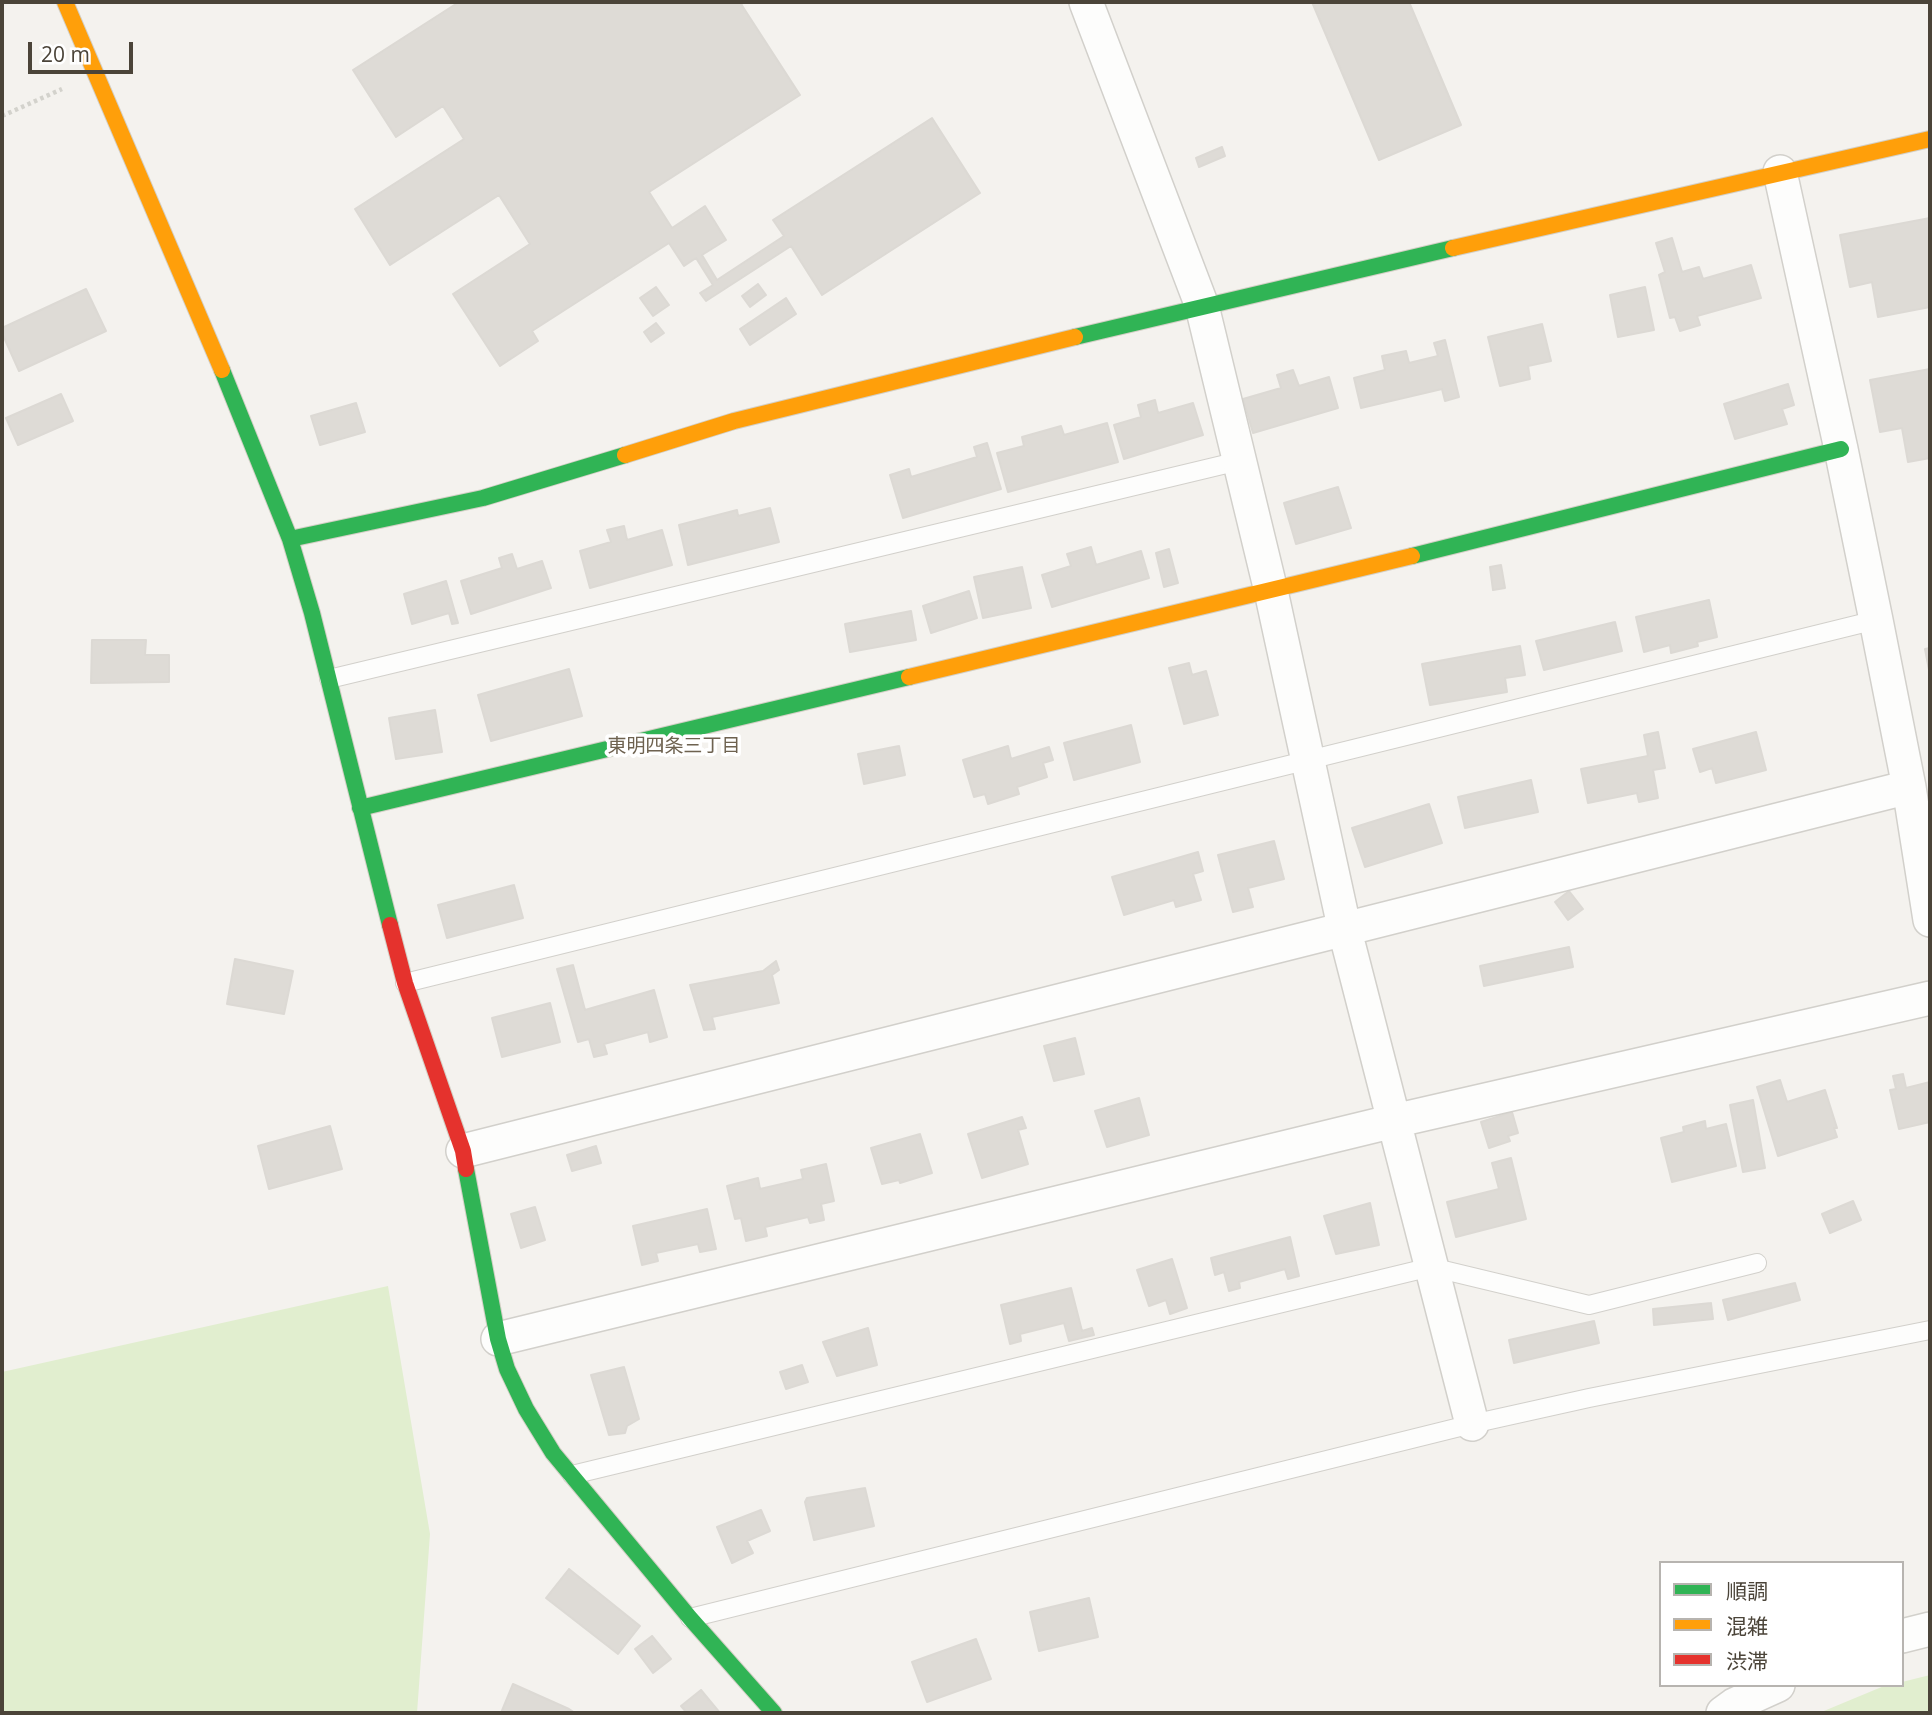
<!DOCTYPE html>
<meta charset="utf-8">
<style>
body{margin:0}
#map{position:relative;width:1932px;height:1715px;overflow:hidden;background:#f4f2ee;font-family:"Open Sans","Noto Sans JP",sans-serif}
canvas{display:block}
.frame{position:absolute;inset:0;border:4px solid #4b4439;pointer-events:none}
.legend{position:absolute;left:1659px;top:1561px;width:245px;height:126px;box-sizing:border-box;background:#fff;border:2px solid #b7b4b0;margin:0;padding:9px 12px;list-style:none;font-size:21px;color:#4b4439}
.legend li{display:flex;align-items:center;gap:14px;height:35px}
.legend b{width:35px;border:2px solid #b7b4b0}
.scale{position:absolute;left:28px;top:42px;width:105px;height:32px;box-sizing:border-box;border:4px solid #4b4439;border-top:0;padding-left:9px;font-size:21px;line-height:24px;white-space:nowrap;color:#4b4439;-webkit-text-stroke:5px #fff;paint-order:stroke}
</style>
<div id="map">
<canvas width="1932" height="1715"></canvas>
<div class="frame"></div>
<ul class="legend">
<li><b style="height:9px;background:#30b455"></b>順調</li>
<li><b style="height:9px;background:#ff9f0a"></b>混雑</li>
<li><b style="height:9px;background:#e5322d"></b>渋滞</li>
</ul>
<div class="scale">20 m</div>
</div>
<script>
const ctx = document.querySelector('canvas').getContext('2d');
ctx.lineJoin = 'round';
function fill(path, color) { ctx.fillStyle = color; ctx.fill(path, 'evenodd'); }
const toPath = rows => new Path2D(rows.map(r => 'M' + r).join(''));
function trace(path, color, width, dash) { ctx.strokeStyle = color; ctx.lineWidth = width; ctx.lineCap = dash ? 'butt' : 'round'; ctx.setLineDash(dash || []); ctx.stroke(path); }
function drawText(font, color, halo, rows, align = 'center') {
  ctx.font = font + ' "Open Sans","Noto Sans JP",sans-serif'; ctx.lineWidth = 7; ctx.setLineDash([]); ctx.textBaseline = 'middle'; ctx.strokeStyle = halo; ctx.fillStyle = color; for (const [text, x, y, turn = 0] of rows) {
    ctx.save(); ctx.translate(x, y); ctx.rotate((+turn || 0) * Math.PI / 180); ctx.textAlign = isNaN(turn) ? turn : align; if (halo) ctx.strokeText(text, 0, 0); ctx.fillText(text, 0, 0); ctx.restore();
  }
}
fill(toPath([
 [388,1286,430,1534,417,1713,2,1713,2,1372],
 [1930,1675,1930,1713,1819,1713,1884,1686,1902,1685,1902,1682]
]), '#e1eecf');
const building = toPath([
 [459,2,745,2,741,4,800,95,649,192,672,228,705,206,726,240,702,255,717,280,784,236,773,220,932,118,980,193,822,295,791,246,706,301,700,293,713,285,696,258,684,266,669,243,532,331,538,341,500,366,453,294,530,244,499,195,390,265,355,209,464,139,443,106,396,137,353,70,459,2],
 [1312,2,1409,2,1461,125,1379,160,1312,2],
 [1222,147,1225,156,1199,167,1196,158,1222,147],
 [1930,218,1930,307,1878,317,1872,282,1850,287,1840,235,1930,218],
 [1672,238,1682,272,1699,267,1703,279,1751,265,1761,298,1697,316,1700,325,1680,331,1675,317,1670,318,1659,275,1665,272,1656,243,1672,238],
 [758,284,766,295,750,307,742,296,758,284],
 [656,287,669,305,653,316,640,298,656,287],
 [1645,287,1654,330,1618,337,1610,295,1645,287],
 [86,289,106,331,19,371,2,333,2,328,86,289],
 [786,298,796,314,750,345,740,329,786,298],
 [656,323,664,333,651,342,644,332,656,323],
 [1542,324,1551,361,1528,366,1530,379,1500,386,1488,337,1542,324],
 [1445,340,1459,397,1445,401,1442,389,1361,408,1354,378,1385,370,1382,356,1406,351,1409,363,1438,356,1434,343,1445,340],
 [1930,369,1930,458,1908,462,1902,428,1880,432,1870,380,1930,369],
 [1293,370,1299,386,1329,377,1338,408,1253,433,1243,399,1281,388,1277,375,1293,370],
 [1788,384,1794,405,1782,409,1787,424,1735,439,1724,404,1788,384],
 [61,394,73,421,18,445,6,418,61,394],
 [1155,400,1158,413,1193,403,1203,435,1124,459,1114,425,1141,417,1138,405,1155,400],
 [356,403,365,432,320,445,311,416,356,403],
 [1107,423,1118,462,1008,492,997,453,1024,446,1022,437,1061,426,1064,435,1107,423],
 [987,443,1001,489,903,518,890,475,909,469,911,477,977,457,974,447,987,443],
 [1338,487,1351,528,1296,544,1284,503,1338,487],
 [770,508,779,542,688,565,679,525,737,510,738,516,770,508],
 [624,526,627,540,662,530,672,565,590,588,580,551,611,542,607,530,624,526],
 [1091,547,1096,565,1141,551,1149,578,1052,607,1042,575,1071,566,1067,554,1091,547],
 [1169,549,1178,583,1164,587,1156,553,1169,549],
 [512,554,517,569,542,561,551,588,471,614,461,581,502,568,499,558,512,554],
 [1501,565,1505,588,1493,590,1490,567,1501,565],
 [1022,567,1031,608,983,618,974,577,1022,567],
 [446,581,458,623,452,624,449,613,412,624,404,594,446,581],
 [969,591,977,618,931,633,923,606,969,591],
 [1709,600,1717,637,1697,642,1698,646,1671,653,1670,645,1644,652,1636,617,1709,600],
 [911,611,916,640,850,652,845,624,911,611],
 [1615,622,1622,651,1544,670,1536,641,1615,622],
 [92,640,146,640,145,655,169,655,169,682,91,683,92,640],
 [1520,646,1525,675,1505,678,1507,692,1430,705,1422,664,1520,646],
 [1930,648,1930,675,1925,649,1930,648],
 [1189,663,1192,675,1206,671,1218,715,1184,724,1169,668,1189,663],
 [569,669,582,716,491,741,478,695,569,669],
 [435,710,442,752,396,759,389,718,435,710],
 [1131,725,1140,762,1074,780,1064,743,1131,725],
 [1658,732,1665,768,1653,770,1658,798,1639,802,1637,793,1588,803,1581,769,1648,756,1644,735,1658,732],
 [1756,732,1766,770,1716,783,1712,768,1700,772,1693,749,1756,732],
 [899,746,905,775,864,784,858,754,899,746],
 [1008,746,1011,759,1049,747,1053,760,1043,763,1047,777,1017,787,1019,794,988,804,985,794,974,797,963,760,1008,746],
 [1531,780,1538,812,1465,828,1458,797,1531,780],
 [1429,804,1442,843,1365,867,1352,828,1429,804],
 [1274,841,1284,879,1248,888,1253,907,1233,912,1218,855,1274,841],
 [1198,852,1203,871,1193,874,1201,900,1176,907,1174,900,1124,915,1112,877,1198,852],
 [514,885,523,918,447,938,438,905,514,885],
 [1569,891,1583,909,1568,920,1555,902,1569,891],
 [1569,947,1573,967,1484,986,1480,966,1569,947],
 [235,959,293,971,284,1014,227,1004,235,959],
 [776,961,779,970,772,975,779,1003,712,1017,715,1029,704,1030,690,985,763,971,776,961],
 [573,965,585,1010,654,990,667,1037,650,1042,648,1032,604,1044,607,1054,594,1057,589,1039,578,1042,557,969,573,965],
 [550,1003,560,1042,502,1057,492,1018,550,1003],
 [1075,1038,1084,1074,1054,1081,1044,1046,1075,1038],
 [1903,1074,1906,1088,1930,1082,1930,1122,1899,1129,1890,1090,1896,1089,1893,1076,1903,1074],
 [1780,1080,1787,1102,1825,1090,1837,1128,1834,1128,1837,1137,1778,1156,1757,1087,1780,1080],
 [1139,1098,1149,1135,1107,1147,1095,1111,1139,1098],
 [1753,1100,1765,1168,1743,1172,1730,1105,1753,1100],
 [1512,1112,1518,1133,1508,1136,1510,1141,1489,1148,1481,1122,1512,1112],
 [1022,1117,1026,1128,1018,1130,1028,1164,982,1178,968,1134,1022,1117],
 [1705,1121,1706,1129,1726,1124,1736,1166,1672,1182,1661,1138,1684,1132,1683,1127,1705,1121],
 [330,1126,342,1169,269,1189,258,1146,330,1126],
 [920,1134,932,1173,900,1183,899,1180,882,1184,871,1148,920,1134],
 [596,1146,601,1163,572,1171,567,1155,596,1146],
 [1511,1158,1526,1219,1456,1237,1447,1202,1499,1189,1492,1163,1511,1158],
 [826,1164,834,1201,821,1204,824,1220,810,1223,808,1217,765,1227,767,1236,746,1241,741,1218,735,1219,727,1186,758,1178,760,1189,803,1179,801,1170,826,1164],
 [1853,1201,1861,1220,1830,1233,1822,1214,1853,1201],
 [1370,1203,1379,1245,1336,1254,1324,1216,1370,1203],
 [535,1207,545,1240,521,1248,511,1214,535,1207],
 [707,1209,716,1249,700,1252,698,1244,656,1253,658,1261,642,1265,633,1226,707,1209],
 [1290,1237,1299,1276,1288,1279,1285,1269,1239,1282,1240,1288,1229,1291,1224,1272,1215,1275,1211,1258,1290,1237],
 [1172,1259,1187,1308,1170,1314,1166,1300,1149,1306,1137,1270,1172,1259],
 [1795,1283,1800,1300,1728,1320,1723,1300,1795,1283],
 [1071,1288,1082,1331,1092,1328,1094,1335,1069,1341,1064,1323,1020,1334,1021,1341,1010,1344,1001,1305,1071,1288],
 [1711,1303,1713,1319,1654,1325,1653,1309,1711,1303],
 [1594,1321,1599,1343,1514,1363,1509,1340,1594,1321],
 [868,1328,877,1365,837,1376,823,1342,868,1328],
 [802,1365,808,1382,786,1389,780,1372,802,1365],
 [624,1367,639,1419,627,1426,625,1433,609,1435,591,1375,624,1367],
 [865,1488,874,1526,814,1540,805,1502,807,1498,865,1488],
 [761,1510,770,1531,747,1541,753,1553,732,1563,717,1527,761,1510],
 [569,1569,640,1626,618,1654,546,1598,569,1569],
 [1089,1598,1098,1637,1039,1651,1030,1612,1089,1598],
 [652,1636,671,1659,653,1673,635,1649,652,1636],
 [976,1639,991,1679,927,1702,912,1662,976,1639],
 [513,1684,569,1709,575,1713,501,1713,513,1684],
 [701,1690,720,1713,687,1713,681,1706,701,1690]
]);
fill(building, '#dedbd6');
trace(building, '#dcd9d4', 2);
const lane = toPath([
 [329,679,1239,461],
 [405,983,1876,620],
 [572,1475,1431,1267,1589,1305,1757,1263],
 [690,1618,1472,1424,1589,1398,1930,1330]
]);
const street = toPath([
 [1086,2,1202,306,1271,591,1345,931,1472,1424],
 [1780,172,1841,449,1876,620,1909,787,1930,920],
 [463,1151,1909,787],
 [498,1339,1394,1121,1930,998],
 [1902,1636,1930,1629],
 [1723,1713,1734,1705,1778,1685]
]);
const fast = toPath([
 [1075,337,1453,248],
 [222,370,290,539,312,613,390,925],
 [290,539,483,498,625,455],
 [1412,556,1841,449],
 [360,808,909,677],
 [466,1169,498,1339,507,1369,526,1409,553,1453,690,1618,774,1713]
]);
const slow = toPath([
 [65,2,222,370],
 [1453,248,1930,139],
 [625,455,734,421,1075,337],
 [909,677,1412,556]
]);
const jam = toPath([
 [390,925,405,983,463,1151,466,1169]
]);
trace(lane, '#d2d0cb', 20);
trace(street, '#d2d0cb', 36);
trace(fast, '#d3cfc5', 18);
trace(slow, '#d3cfc5', 18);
trace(jam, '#d3cfc5', 18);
trace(toPath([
 [2,116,62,89]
]), '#d3d2cc', 4.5, [3.5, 3.5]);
trace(lane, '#fdfdfc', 18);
trace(street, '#fdfdfc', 33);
trace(fast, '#30b455', 16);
trace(slow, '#ff9f0a', 16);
trace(jam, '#e5322d', 16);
drawText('19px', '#6e6250', '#fff', [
 ["東明四条三丁目",674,747]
]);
</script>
